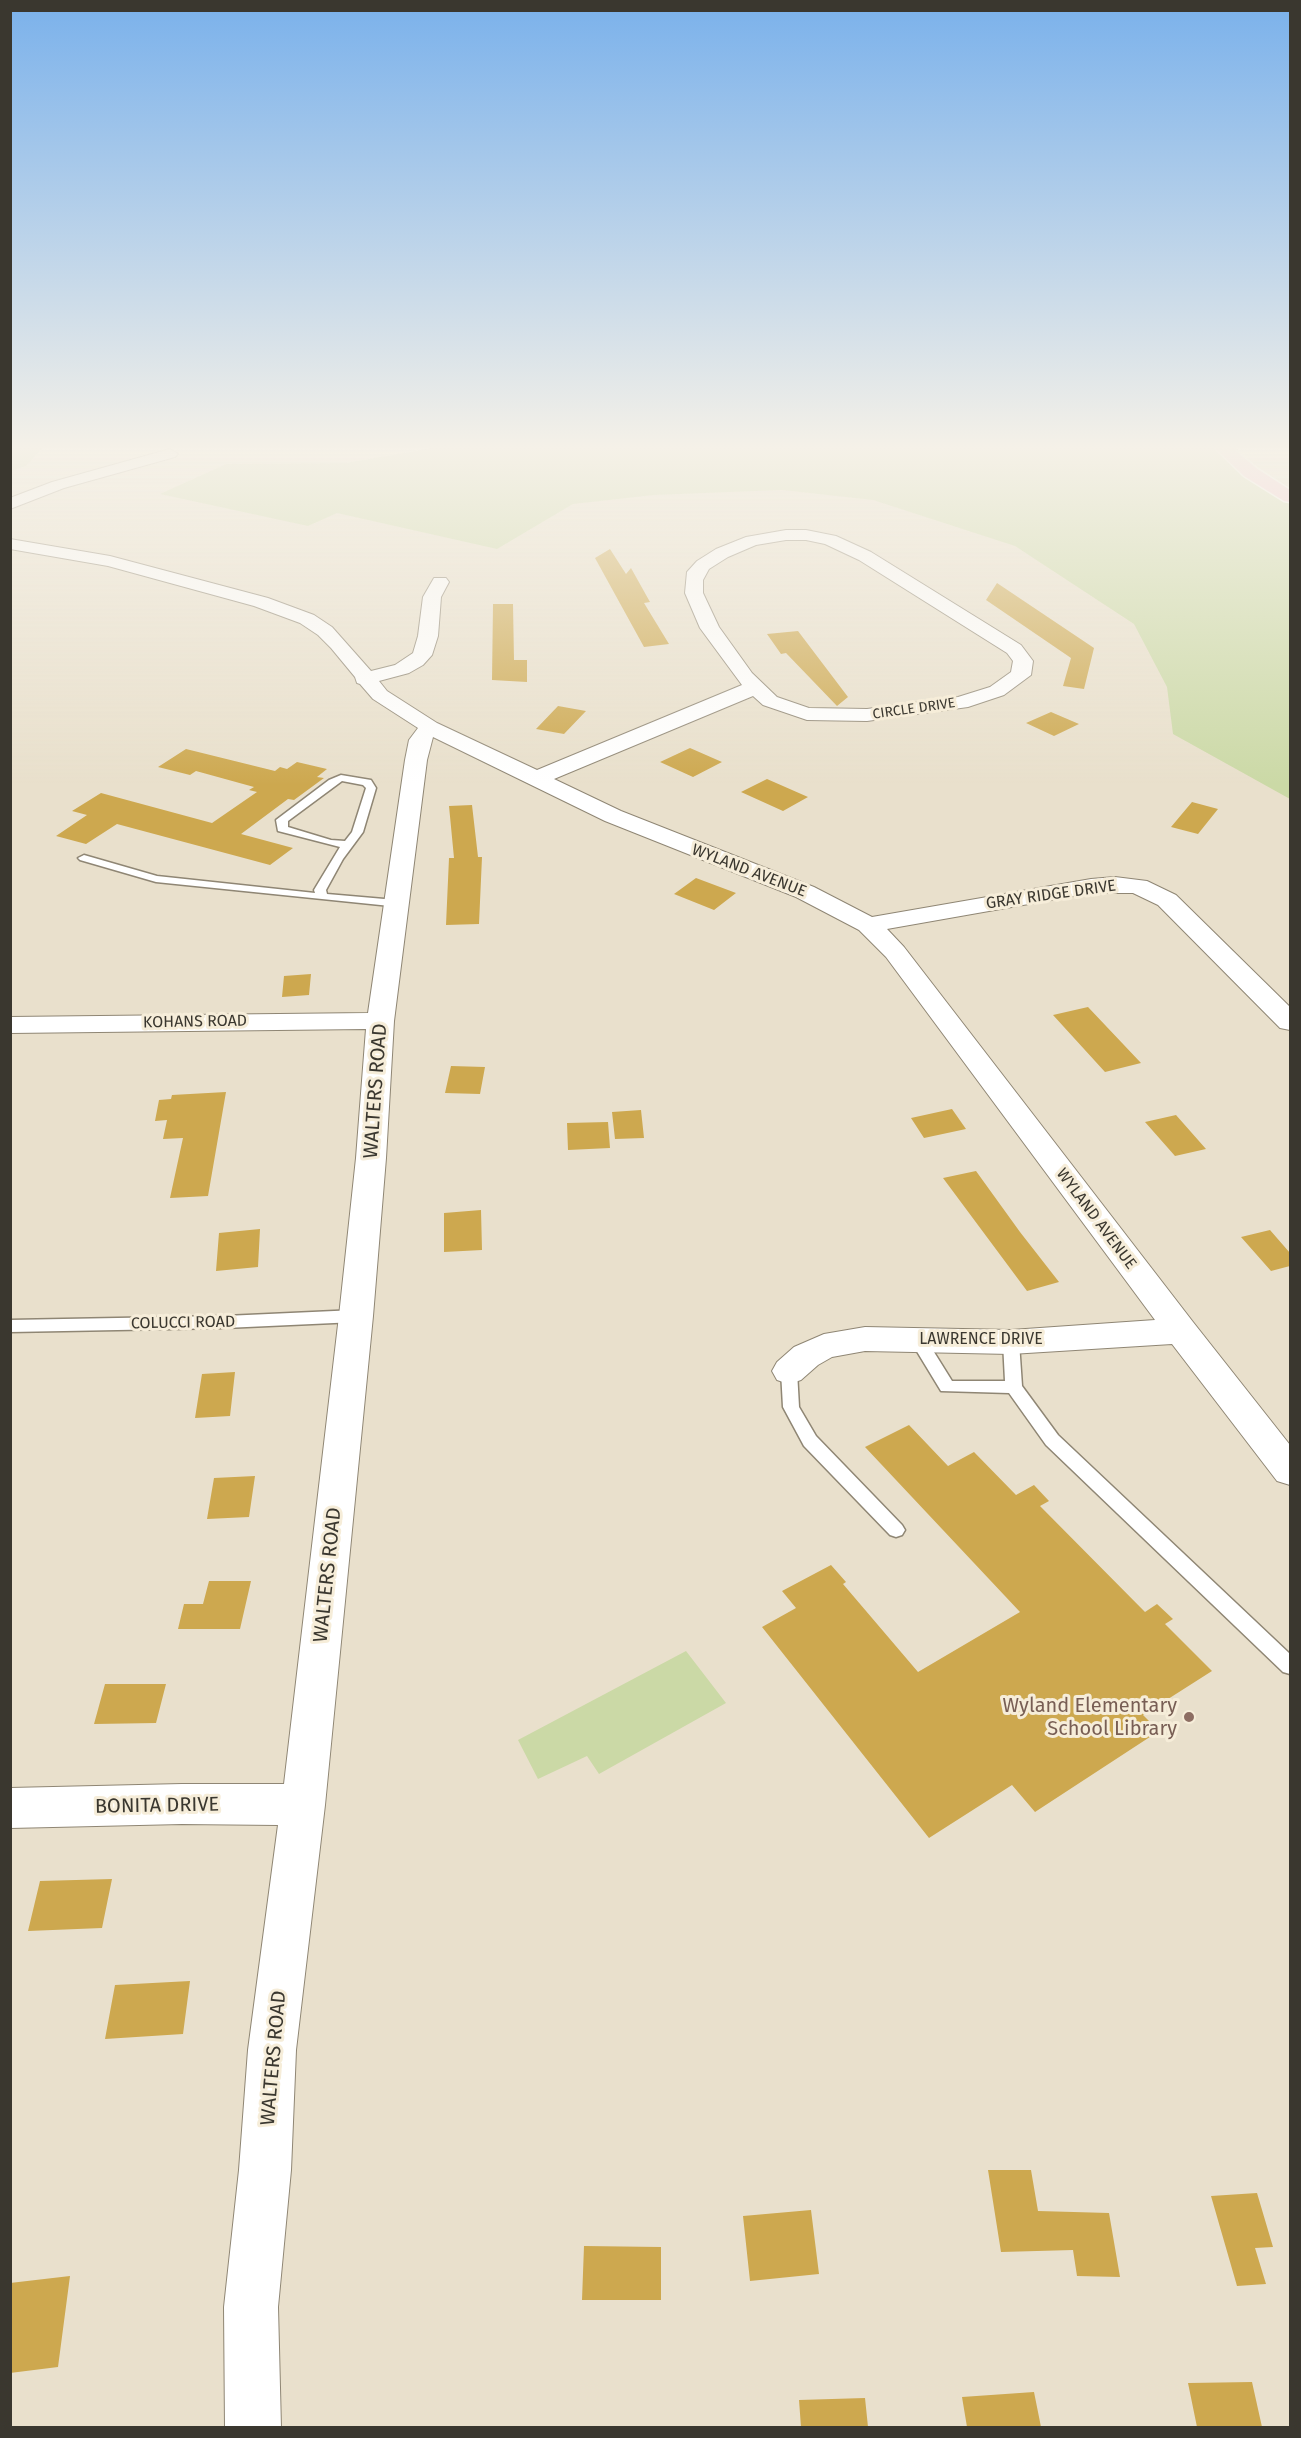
<!DOCTYPE html>
<style>
body{margin:0}
#map{position:relative;width:1301px;height:2438px;overflow:hidden;background:#e9e0cc;font-family:"Fira Sans",sans-serif}
canvas{display:block}
.frame{position:absolute;inset:0;border:12px solid #3a372f;pointer-events:none}
</style>
<div id="map">
<canvas width="1301" height="2438"></canvas>
<div class="frame"></div>
</div>
<script>
const ctx = document.querySelector('canvas').getContext('2d');
ctx.lineJoin = 'round';
function fill(path, color) { ctx.fillStyle = color; ctx.fill(path, 'evenodd'); }
const toPath = rows => new Path2D(rows.map(r => 'M' + r).join(''));
function trace(path, color, width, dash) { ctx.strokeStyle = color; ctx.lineWidth = width; ctx.lineCap = dash ? 'butt' : 'round'; ctx.setLineDash(dash || []); ctx.stroke(path); }
function drawText(font, color, halo, rows, align = 'center') {
  ctx.font = font + ' "Fira Sans",sans-serif'; ctx.lineWidth = 6; ctx.setLineDash([]); ctx.textBaseline = 'middle'; ctx.strokeStyle = halo; ctx.fillStyle = color; for (const [text, x, y, turn = 0] of rows) {
    ctx.save(); ctx.translate(x, y); ctx.rotate((+turn || 0) * Math.PI / 180); ctx.textAlign = isNaN(turn) ? turn : align; if (halo) ctx.strokeText(text, 0, 0); ctx.fillText(text, 0, 0); ctx.restore();
  }
}
fill(toPath([
 [10,444,59,444,43,447,26,466,11,471],
 [444,444,1219,444,1235,461,1290,497,1290,799,1173,734,1167,687,1134,624,1015,546,873,500,782,490,654,495,573,504,497,549,337,513,308,526,160,494,226,464,345,463,439,447],
 [686,1651,726,1703,599,1774,587,1756,538,1779,518,1740]
]), '#cbd9a6');
fill(toPath([
 [610,549,626,574,631,568,650,602,644,603,669,644,644,647,595,558],
 [997,583,1094,648,1084,689,1063,686,1071,658,986,600],
 [493,604,513,604,514,660,527,660,527,682,492,680],
 [798,631,848,697,837,706,786,653,781,654,767,634],
 [558,706,586,711,564,734,536,729],
 [1051,712,1079,724,1054,736,1026,723],
 [690,748,722,762,693,777,660,762],
 [186,749,275,771,280,767,287,769,297,762,327,769,317,777,324,778,294,800,288,799,241,834,293,848,270,865,117,824,86,844,56,836,87,815,72,811,101,793,212,823,257,792,249,790,254,787,196,771,190,775,158,767],
 [767,779,808,797,783,811,741,792],
 [1192,802,1218,809,1198,834,1171,827],
 [472,805,478,857,482,857,479,924,446,925,449,858,454,858,449,806],
 [696,878,736,893,714,910,674,894],
 [311,974,309,995,282,997,284,976],
 [1088,1007,1141,1063,1105,1072,1053,1015],
 [451,1066,485,1067,480,1094,445,1093],
 [226,1092,208,1196,170,1198,183,1138,163,1139,167,1120,155,1121,159,1100,171,1099,172,1095],
 [952,1109,966,1129,924,1138,911,1118],
 [641,1110,644,1138,615,1139,612,1112],
 [1176,1115,1206,1149,1175,1156,1145,1122],
 [608,1122,610,1148,568,1150,567,1123],
 [976,1171,1020,1232,1059,1282,1027,1291,943,1178],
 [481,1210,482,1250,444,1252,444,1213],
 [260,1229,258,1267,216,1271,219,1233],
 [1270,1230,1290,1253,1290,1266,1271,1271,1241,1237],
 [235,1372,230,1416,195,1418,202,1374],
 [909,1425,948,1466,974,1452,1016,1495,1034,1485,1049,1501,1040,1506,1145,1612,1157,1604,1173,1619,1165,1624,1212,1671,1143,1715,1159,1731,1035,1812,1012,1785,929,1838,762,1627,796,1608,782,1591,831,1565,846,1582,843,1584,918,1672,1020,1612,865,1447],
 [255,1476,249,1517,207,1519,214,1478],
 [209,1581,251,1581,240,1629,178,1629,184,1604,203,1604],
 [105,1684,166,1684,156,1723,94,1724],
 [112,1879,102,1928,28,1931,40,1881],
 [190,1981,183,2034,105,2039,115,1985],
 [988,2170,1031,2170,1038,2211,1109,2213,1120,2277,1077,2276,1073,2250,1001,2252],
 [1257,2193,1273,2247,1255,2248,1266,2284,1237,2286,1211,2196],
 [811,2210,819,2274,750,2281,743,2216],
 [584,2246,661,2247,661,2300,582,2300],
 [70,2276,58,2367,10,2373,10,2283],
 [1252,2382,1262,2427,1197,2427,1188,2383],
 [1034,2392,1041,2427,967,2427,962,2397],
 [865,2398,868,2427,801,2427,799,2400]
]), '#cda84f');
const lane = toPath([
 [341,775,371,780,376,788,363,832,343,859,326,890,327,894,396,900,400,901,400,907,156,882,80,860,78,858,84,855,157,876,315,893,314,890,340,847,278,831,276,820,329,780,341,775],
 [342,781,363,785,366,788,352,832,345,841,331,840,288,827,288,821,342,781],
 [356,1310,362,1312,364,1316,362,1320,356,1322,225,1328,10,1332,10,1320,225,1316,356,1310],
 [918,1334,924,1336,952,1381,1005,1381,1003,1342,1005,1338,1011,1336,1017,1338,1019,1342,1022,1386,1058,1435,1290,1654,1290,1674,1283,1672,1046,1445,1009,1393,941,1391,910,1340,912,1336,918,1334],
 [789,1365,795,1367,797,1371,799,1407,816,1436,902,1525,905,1530,902,1535,896,1537,890,1535,804,1446,783,1407,781,1371,783,1367,789,1365]
]);
const street = toPath([
 [170,449,178,454,175,457,64,488,10,509,10,498,52,482,170,449],
 [786,530,806,530,836,536,871,552,1021,645,1033,661,1031,675,1004,695,968,707,867,721,807,720,763,705,753,696,554,779,621,811,814,887,872,917,1091,879,1115,877,1147,881,1176,895,1290,1007,1290,1030,1280,1028,1158,905,1133,893,1091,893,887,929,904,947,1193,1322,1290,1445,1290,1485,1277,1481,1172,1344,1011,1354,865,1351,832,1357,818,1365,801,1380,789,1384,777,1380,772,1371,777,1362,794,1347,824,1334,865,1327,1011,1330,1155,1320,886,957,859,930,796,897,605,821,433,737,427,760,394,1021,386,1158,373,1316,325,1805,296,2050,291,2170,278,2307,281,2428,225,2428,224,2307,239,2170,248,2050,278,1825,182,1824,10,1828,10,1788,182,1784,284,1784,339,1316,356,1158,366,1029,10,1033,10,1017,368,1013,405,760,409,740,418,728,373,699,360,684,357,683,355,677,331,648,318,635,300,623,254,606,108,566,10,549,10,539,110,556,268,598,314,615,332,627,371,671,395,665,413,653,418,636,423,597,434,578,446,578,449,582,441,597,438,636,432,655,423,665,409,673,379,681,387,691,437,723,537,770,742,685,700,628,685,593,687,572,697,561,716,549,746,537,786,530],
 [786,540,806,540,825,544,859,560,1007,653,1013,661,1011,672,990,687,958,697,867,709,809,708,777,697,752,673,719,627,703,593,703,580,709,569,728,557,756,545,786,540]
]);
const primary = toPath([
 [1211,444,1228,444,1256,468,1290,490,1290,502,1284,501,1244,476,1211,444]
]);
trace(lane, '#8f8674', 3);
trace(street, '#8f8674', 2);
trace(primary, '#fff', 3);
fill(lane, '#fff');
fill(street, '#fff');
fill(primary, '#fdbed5');
const sky = ctx.createLinearGradient(0, 0, 0, 785);
sky.addColorStop(0, '#7ab1eb');
sky.addColorStop(0.57, '#f5f1e8');
sky.addColorStop(1, '#f5f1e800');
ctx.fillStyle = sky;
ctx.fillRect(0, 0, 1301, 785);
for (const [x, y, r, color] of [
 [1189,1717,6,"#8d6e63"]
]) { const dot = new Path2D(); dot.arc(x, y, r, 0, 2 * Math.PI); ctx.fillStyle = color; ctx.fill(dot); trace(dot, '#f6edd9', 2); }
drawText('14px', '#3a372f', '#f6edd9', [
 ["CIRCLE DRIVE",914,709,-8]
]);
drawText('16px', '#3a372f', '#f6edd9', [
 ["WYLAND AVENUE",749,871,21],
 ["GRAY RIDGE DRIVE",1051,895,-8],
 ["KOHANS ROAD",195,1022,-1],
 ["WYLAND AVENUE",1096,1219,53],
 ["COLUCCI ROAD",183,1323,-1],
 ["LAWRENCE DRIVE",981,1340]
]);
drawText('20px', '#3a372f', '#f6edd9', [
 ["WALTERS ROAD",376,1091,-86],
 ["WALTERS ROAD",328,1575,-84],
 ["BONITA DRIVE",157,1806,-1],
 ["WALTERS ROAD",274,2058,-85]
]);
drawText('20px', '#785e54', '#f6edd9', [
 ["Wyland Elementary",1177,1706],
 ["School Library",1177,1729]
], 'right');
</script>
